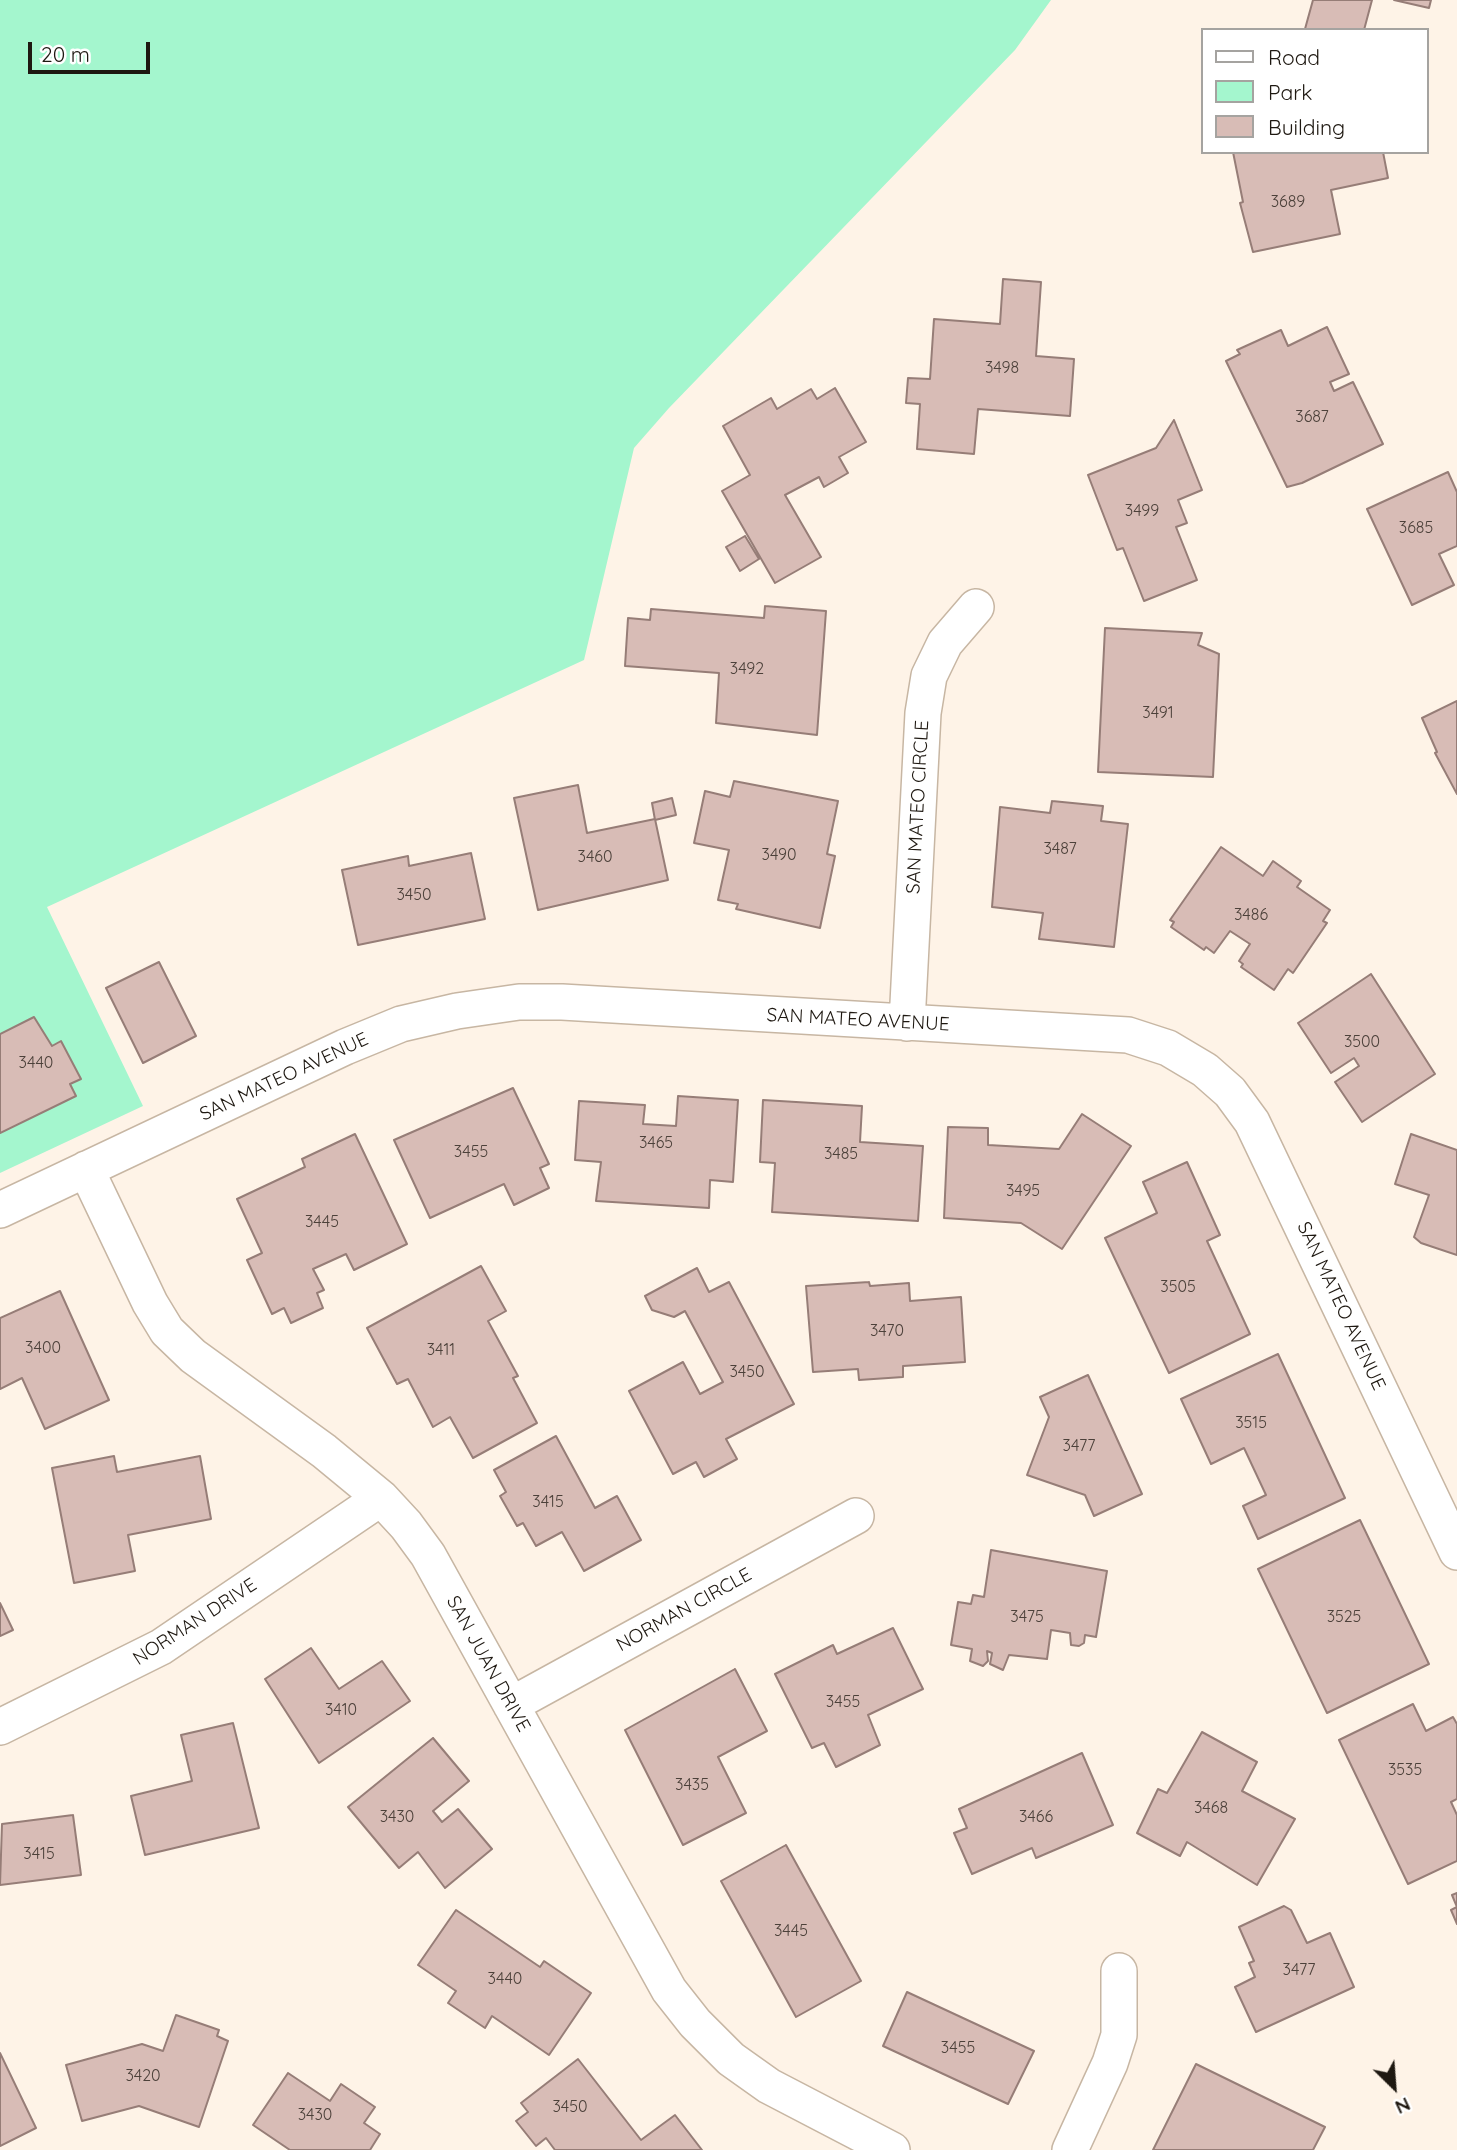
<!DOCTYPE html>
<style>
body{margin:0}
#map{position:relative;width:1457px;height:2150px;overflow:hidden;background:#fef3e7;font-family:Quicksand,sans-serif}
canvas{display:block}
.legend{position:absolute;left:1201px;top:28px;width:228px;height:126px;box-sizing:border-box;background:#fff;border:2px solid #a5a3a0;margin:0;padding:9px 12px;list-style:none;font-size:21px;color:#1e1811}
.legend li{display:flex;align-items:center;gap:14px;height:35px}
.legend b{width:35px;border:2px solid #a5a3a0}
.north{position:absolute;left:1359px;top:2052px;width:70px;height:70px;-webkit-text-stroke:5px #fff;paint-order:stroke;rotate:155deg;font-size:19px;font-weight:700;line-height:28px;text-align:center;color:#1e1811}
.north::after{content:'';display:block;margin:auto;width:24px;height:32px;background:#1e1811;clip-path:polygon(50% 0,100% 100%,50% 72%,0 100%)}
.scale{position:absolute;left:28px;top:42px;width:122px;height:32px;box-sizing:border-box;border:4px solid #1e1811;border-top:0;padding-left:9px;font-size:21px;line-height:24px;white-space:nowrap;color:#1e1811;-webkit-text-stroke:5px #fff;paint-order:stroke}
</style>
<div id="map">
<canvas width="1457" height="2150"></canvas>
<ul class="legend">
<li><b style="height:9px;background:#fff"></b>Road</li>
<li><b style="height:19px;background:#a4f6ce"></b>Park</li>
<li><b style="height:19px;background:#d8bcb6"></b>Building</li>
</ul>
<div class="north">N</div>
<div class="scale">20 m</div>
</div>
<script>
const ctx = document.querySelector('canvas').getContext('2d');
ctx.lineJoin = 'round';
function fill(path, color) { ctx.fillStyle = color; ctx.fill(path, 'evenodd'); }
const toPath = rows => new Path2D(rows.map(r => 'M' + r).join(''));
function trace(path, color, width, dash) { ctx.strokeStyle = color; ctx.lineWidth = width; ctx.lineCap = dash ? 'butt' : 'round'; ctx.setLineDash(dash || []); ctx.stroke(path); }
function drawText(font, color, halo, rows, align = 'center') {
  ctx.font = font + ' Quicksand,sans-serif'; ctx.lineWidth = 5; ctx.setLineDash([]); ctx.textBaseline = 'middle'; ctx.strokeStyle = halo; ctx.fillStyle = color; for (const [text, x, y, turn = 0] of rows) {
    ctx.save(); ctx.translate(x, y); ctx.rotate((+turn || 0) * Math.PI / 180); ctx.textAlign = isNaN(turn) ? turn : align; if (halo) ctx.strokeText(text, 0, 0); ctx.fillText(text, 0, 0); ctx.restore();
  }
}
fill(toPath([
 [0,0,1051,0,1015,50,669,408,634,448,584,660,47,907,143,1106,0,1173]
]), '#a4f6ce');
const building = toPath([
 [1313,0,1372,0,1364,30,1305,29,1313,0],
 [1394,0,1431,0,1429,8,1394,0],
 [1233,152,1383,152,1388,178,1331,190,1340,234,1253,252,1240,203,1243,202,1233,152],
 [1003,279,1041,282,1036,356,1074,359,1070,416,978,409,974,454,917,449,920,404,906,403,908,378,930,379,934,319,1000,324,1003,279],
 [1327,327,1349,374,1330,382,1334,391,1353,382,1383,444,1302,483,1287,487,1226,361,1240,354,1237,350,1281,330,1288,346,1327,327],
 [835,388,866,442,839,457,848,473,824,487,819,477,785,495,821,557,775,583,722,491,750,475,723,426,771,398,777,409,811,389,817,399,835,388],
 [1174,420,1202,490,1178,500,1187,523,1176,527,1197,580,1144,601,1123,548,1117,550,1088,475,1156,448,1174,420],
 [1448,472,1457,492,1457,546,1439,554,1454,585,1412,605,1367,509,1448,472],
 [745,536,759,559,740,571,726,547,745,536],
 [765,606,826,611,817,735,716,723,719,673,625,666,628,618,650,620,651,609,764,618,765,606],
 [1105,628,1202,633,1198,645,1219,654,1213,777,1098,772,1105,628],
 [1457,701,1457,794,1435,753,1437,752,1422,718,1457,701],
 [734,781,838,801,827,854,835,856,820,928,736,909,738,904,718,900,729,850,694,843,705,791,730,797,734,781],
 [578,785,587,833,655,819,668,880,538,910,514,798,578,785],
 [672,798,676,815,655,820,652,803,672,798],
 [1052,801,1103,806,1101,821,1128,824,1114,947,1039,939,1043,913,992,907,1000,807,1050,813,1052,801],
 [1221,847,1263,876,1273,861,1301,881,1297,887,1330,910,1323,921,1327,923,1293,973,1288,969,1274,990,1241,967,1243,964,1239,961,1250,944,1230,931,1214,953,1206,947,1204,950,1171,927,1174,922,1170,920,1221,847],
 [471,853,485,919,358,945,342,870,408,856,409,866,471,853],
 [159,962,196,1036,143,1063,106,988,159,962],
 [1371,974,1435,1074,1362,1122,1335,1082,1359,1066,1354,1058,1331,1073,1298,1023,1371,974],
 [34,1017,52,1046,61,1041,81,1079,70,1084,76,1096,0,1133,0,1034,34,1017],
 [513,1088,549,1164,540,1168,549,1188,514,1205,504,1184,430,1218,394,1140,513,1088],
 [678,1096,738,1100,733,1182,710,1180,709,1208,596,1201,601,1162,575,1160,579,1101,645,1105,643,1124,676,1126,678,1096],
 [763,1100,862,1106,860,1142,923,1146,918,1221,772,1212,775,1163,760,1162,763,1100],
 [1082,1114,1131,1146,1062,1249,1021,1223,944,1218,948,1127,988,1128,988,1145,1059,1149,1082,1114],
 [355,1134,407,1244,354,1270,346,1254,313,1269,324,1290,317,1293,323,1308,291,1323,284,1308,272,1314,247,1260,262,1253,237,1199,305,1167,302,1159,355,1134],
 [1411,1134,1457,1150,1457,1255,1421,1243,1414,1237,1429,1195,1395,1184,1411,1134],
 [1187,1162,1220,1235,1207,1241,1250,1334,1169,1373,1105,1238,1157,1213,1143,1182,1187,1162],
 [481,1266,506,1311,488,1321,518,1376,513,1378,537,1423,473,1458,450,1417,433,1427,408,1379,397,1384,367,1328,481,1266],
 [697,1268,709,1292,729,1282,794,1404,726,1439,737,1459,704,1477,696,1462,673,1474,629,1391,683,1362,700,1394,723,1382,685,1311,674,1317,652,1310,645,1296,697,1268],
 [869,1282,870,1286,909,1283,910,1301,961,1297,965,1362,903,1366,903,1377,859,1380,858,1369,813,1372,806,1286,869,1282],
 [60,1291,109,1400,45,1429,22,1378,0,1389,0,1318,60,1291],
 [1278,1354,1345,1498,1258,1539,1243,1506,1266,1495,1244,1448,1211,1464,1181,1399,1278,1354],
 [1088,1375,1142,1494,1094,1516,1085,1495,1027,1475,1049,1417,1040,1397,1088,1375],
 [556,1436,595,1508,617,1496,641,1540,584,1571,562,1532,536,1546,523,1523,517,1526,500,1496,506,1492,494,1470,556,1436],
 [114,1456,117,1472,200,1456,211,1519,128,1535,135,1571,74,1583,52,1468,114,1456],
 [1360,1520,1429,1664,1327,1713,1258,1569,1360,1520],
 [991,1550,1107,1571,1096,1637,1085,1635,1084,1643,1079,1646,1071,1645,1070,1633,1051,1630,1047,1659,1009,1655,1003,1670,990,1664,992,1653,987,1651,988,1661,983,1666,970,1661,972,1649,951,1645,958,1602,971,1604,973,1595,984,1597,991,1550],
 [0,1603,13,1630,0,1636,0,1603],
 [893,1628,923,1689,868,1715,880,1745,836,1767,824,1743,812,1748,775,1674,833,1645,837,1654,893,1628],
 [311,1648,339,1689,382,1661,410,1701,319,1763,265,1679,311,1648],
 [735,1669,767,1731,718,1757,746,1813,683,1845,625,1730,735,1669],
 [1413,1704,1426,1731,1453,1717,1457,1724,1457,1799,1451,1802,1457,1815,1457,1861,1408,1884,1339,1740,1413,1704],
 [233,1723,259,1828,145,1855,131,1796,192,1781,181,1735,233,1723],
 [1202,1732,1257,1762,1242,1791,1295,1819,1257,1885,1187,1842,1180,1856,1137,1833,1158,1789,1167,1793,1202,1732],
 [433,1738,469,1781,433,1811,442,1822,458,1809,492,1849,445,1888,418,1852,399,1868,348,1807,433,1738],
 [1082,1753,1113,1825,1036,1858,1032,1848,972,1874,954,1833,967,1828,959,1809,1082,1753],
 [73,1815,81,1875,0,1885,2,1824,73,1815],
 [786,1845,861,1981,796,2017,721,1881,786,1845],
 [1457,1893,1457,1924,1451,1910,1457,1907,1452,1895,1457,1893],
 [1284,1906,1291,1910,1307,1943,1330,1933,1354,1987,1256,2032,1235,1987,1255,1977,1249,1963,1254,1961,1239,1927,1284,1906],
 [456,1910,540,1967,544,1961,591,1993,549,2055,492,2016,485,2028,448,2003,456,1991,418,1965,456,1910],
 [907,1992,1034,2051,1008,2104,883,2046,907,1992],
 [176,2015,219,2030,217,2036,228,2041,199,2127,139,2106,82,2121,66,2065,142,2044,163,2051,176,2015],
 [0,2053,36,2128,0,2146,0,2053],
 [578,2059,641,2140,675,2115,702,2150,555,2150,546,2138,536,2146,516,2121,528,2112,521,2103,578,2059],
 [1196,2064,1325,2127,1313,2150,1153,2150,1196,2064],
 [288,2073,330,2101,341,2084,375,2107,364,2123,380,2134,370,2150,290,2150,253,2125,288,2073]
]);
fill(building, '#d8bcb6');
trace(building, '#967d77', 2);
const minor = toPath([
 [907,1023,923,713,929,676,945,643,976,607],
 [86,1169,150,1303,167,1331,193,1356,324,1451,381,1498,406,1525,428,1555,669,1990,695,2023,731,2059,769,2086,892,2150],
 [0,1210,345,1047,401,1024,457,1011,519,1002,562,1002,1128,1035,1168,1048,1205,1070,1230,1092,1252,1122,1457,1552],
 [511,1705,856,1516],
 [0,1727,161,1647,381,1498],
 [1070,2150,1110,2063,1119,2035,1119,1971]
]);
trace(minor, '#c7b6a3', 38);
trace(minor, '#fff', 35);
drawText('16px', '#4c413a', null, [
 ["3689",1288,202],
 ["3498",1002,368],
 ["3687",1312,417],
 ["3499",1142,511],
 ["3685",1416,528],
 ["3492",747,669],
 ["3491",1158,713],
 ["3487",1060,849],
 ["3490",779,855],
 ["3460",595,857],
 ["3450",414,895],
 ["3486",1251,915],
 ["3500",1362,1042],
 ["3440",36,1063],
 ["3465",656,1143],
 ["3455",471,1152],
 ["3485",841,1154],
 ["3495",1023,1191],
 ["3445",322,1222],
 ["3505",1178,1287],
 ["3470",887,1331],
 ["3400",43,1348],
 ["3411",441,1350],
 ["3450",747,1372],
 ["3515",1251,1423],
 ["3477",1079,1446],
 ["3415",548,1502],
 ["3475",1027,1617],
 ["3525",1344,1617],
 ["3455",843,1702],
 ["3410",341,1710],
 ["3535",1405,1770],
 ["3435",692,1785],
 ["3468",1211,1808],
 ["3430",397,1817],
 ["3466",1036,1817],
 ["3415",39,1854],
 ["3445",791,1931],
 ["3477",1299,1970],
 ["3440",505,1979],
 ["3455",958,2048],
 ["3420",143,2076],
 ["3450",570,2107],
 ["3430",315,2115]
]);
drawText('19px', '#1e1811', '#fff', [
 ["SAN MATEO CIRCLE",918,807,-87],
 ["SAN MATEO AVENUE",858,1020,3],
 ["SAN MATEO AVENUE",284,1077,-25],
 ["SAN MATEO AVENUE",1341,1306,65],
 ["NORMAN CIRCLE",684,1610,-29],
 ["NORMAN DRIVE",195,1622,-33],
 ["SAN JUAN DRIVE",488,1664,61]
]);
</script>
